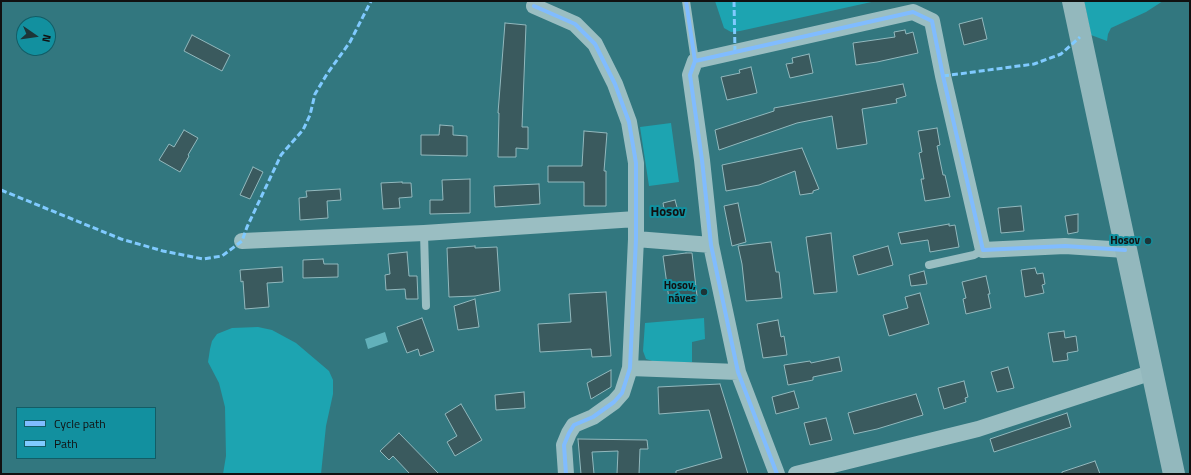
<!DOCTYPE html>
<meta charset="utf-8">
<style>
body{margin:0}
#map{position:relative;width:1191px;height:475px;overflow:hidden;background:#32777f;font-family:"Titillium Web",sans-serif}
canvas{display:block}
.frame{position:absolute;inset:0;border:2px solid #111;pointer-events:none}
.legend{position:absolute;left:16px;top:407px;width:140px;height:52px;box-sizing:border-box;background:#12909f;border:1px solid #125d66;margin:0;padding:5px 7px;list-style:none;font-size:12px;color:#111}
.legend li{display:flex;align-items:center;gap:8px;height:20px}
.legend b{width:20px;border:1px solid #125d66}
.north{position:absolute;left:16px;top:16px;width:40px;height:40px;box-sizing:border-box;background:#12909f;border:1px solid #125d66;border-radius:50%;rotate:103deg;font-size:11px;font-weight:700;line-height:16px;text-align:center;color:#111}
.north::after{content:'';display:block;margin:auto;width:14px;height:18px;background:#1d3538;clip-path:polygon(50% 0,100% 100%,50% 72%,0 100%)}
</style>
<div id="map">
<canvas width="1191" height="475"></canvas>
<div class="frame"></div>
<ul class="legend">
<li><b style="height:5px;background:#80bcff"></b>Cycle path</li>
<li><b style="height:5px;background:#80caff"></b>Path</li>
</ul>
<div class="north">N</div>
</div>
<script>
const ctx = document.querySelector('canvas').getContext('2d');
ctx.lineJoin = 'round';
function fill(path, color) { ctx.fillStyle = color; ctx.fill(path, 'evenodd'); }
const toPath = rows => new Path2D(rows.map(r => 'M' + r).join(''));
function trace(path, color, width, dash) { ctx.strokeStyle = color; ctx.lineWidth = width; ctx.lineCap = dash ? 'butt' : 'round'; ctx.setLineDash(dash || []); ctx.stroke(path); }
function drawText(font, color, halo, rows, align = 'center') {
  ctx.font = font + ' "Titillium Web",sans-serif'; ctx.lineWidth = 4; ctx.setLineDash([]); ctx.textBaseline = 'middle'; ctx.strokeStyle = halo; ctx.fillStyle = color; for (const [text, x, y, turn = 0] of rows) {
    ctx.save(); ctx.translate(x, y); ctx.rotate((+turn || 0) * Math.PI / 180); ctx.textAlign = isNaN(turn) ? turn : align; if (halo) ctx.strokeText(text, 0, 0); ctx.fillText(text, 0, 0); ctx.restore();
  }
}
fill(toPath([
 [715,1,876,1,740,31,731,32,724,28],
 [1084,1,1163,1,1146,12,1111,28,1108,34,1107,41,1091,35],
 [671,123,679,182,649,186,640,127],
 [704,318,705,339,692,342,692,362,659,363,646,359,643,351,645,323],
 [258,327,272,330,296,343,329,371,333,380,333,394,326,426,321,474,223,474,226,456,225,407,219,383,208,362,210,349,212,341,217,334,232,328]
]), '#1da4b1');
fill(toPath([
 [385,332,388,342,368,349,365,339]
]), '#62b1ba');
const building = toPath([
 [982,18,987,39,964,45,959,24,982,18],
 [505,23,526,25,522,127,528,127,528,149,516,148,516,157,498,157,499,113,498,113,505,23],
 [905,30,906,34,913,32,918,53,877,62,856,65,853,43,895,37,894,32,905,30],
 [192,35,230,55,222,71,184,51,192,35],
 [809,54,813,73,790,78,786,64,793,63,792,58,809,54],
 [751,67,757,93,727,100,721,77,740,73,739,70,751,67],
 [903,84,906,96,896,99,897,103,862,109,867,144,837,149,832,116,797,123,719,150,715,130,774,111,774,108,903,84],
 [440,125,453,126,453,135,467,136,467,156,421,155,421,135,439,135,440,125],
 [937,128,940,145,937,146,943,175,945,175,950,197,925,201,921,179,924,179,919,153,922,152,918,131,937,128],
 [184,130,198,138,188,155,189,156,180,172,159,160,169,144,174,147,184,130],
 [584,131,607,133,604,171,606,171,606,206,584,206,584,182,548,182,548,166,582,166,584,131],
 [802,148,819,189,813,191,813,193,800,195,795,171,759,185,726,191,722,165,802,148],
 [253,167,263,172,250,199,240,195,253,167],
 [470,179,470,213,430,214,430,200,443,200,442,180,470,179],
 [402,182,402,183,411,183,412,197,399,198,400,208,383,209,381,183,402,182],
 [539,184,540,204,495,207,494,186,539,184],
 [340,189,341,200,327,201,328,218,300,220,299,198,307,197,306,191,340,189],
 [675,200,678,211,665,214,663,203,675,200],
 [738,203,746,242,732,246,724,206,738,203],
 [1021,206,1024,231,1001,233,998,208,1021,206],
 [1078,214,1078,232,1068,234,1065,216,1078,214],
 [949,224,949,226,955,225,959,247,930,252,928,240,901,244,898,233,949,224],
 [831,233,837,292,814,294,806,237,831,233],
 [771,242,776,272,779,272,782,298,746,301,742,264,738,246,771,242],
 [475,246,475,248,497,247,500,291,475,296,449,297,447,248,475,246],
 [888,246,893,265,858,275,853,256,888,246],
 [407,252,409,276,417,276,418,299,406,299,405,289,386,290,385,275,390,274,388,254,407,252],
 [686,253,692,253,697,296,669,299,663,256,686,253],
 [323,259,324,264,338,264,338,277,303,278,303,260,323,259],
 [282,267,283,282,267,283,269,307,245,309,243,281,241,282,240,270,282,267],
 [1035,268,1037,274,1043,273,1045,284,1042,285,1044,293,1025,297,1021,270,1035,268],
 [924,271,927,284,911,286,909,275,924,271],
 [986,276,990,294,988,294,991,308,966,314,963,299,966,298,962,282,986,276],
 [606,292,611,356,592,357,591,349,540,352,538,324,571,322,569,294,606,292],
 [920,293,929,324,889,336,883,315,908,308,905,297,920,293],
 [475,299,479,327,458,330,454,306,475,299],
 [422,318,434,351,420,356,418,349,407,353,397,327,422,318],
 [778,320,781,337,784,336,787,355,763,358,757,324,778,320],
 [1064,331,1065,338,1076,336,1078,351,1067,353,1068,360,1053,362,1048,333,1064,331],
 [839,357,842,371,813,377,813,380,788,385,784,365,810,361,811,363,839,357],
 [1008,367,1014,388,997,392,991,372,1008,367],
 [611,370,611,387,591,399,587,383,611,370],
 [964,381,968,397,965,398,966,402,944,409,938,388,964,381],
 [720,384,748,474,676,474,676,471,722,458,709,410,659,414,658,387,720,384],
 [794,391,799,408,776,414,772,397,794,391],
 [524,392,525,408,496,410,495,395,524,392],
 [916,394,923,415,877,429,854,434,848,413,916,394],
 [461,404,482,440,455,456,447,442,457,436,445,414,461,404],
 [1067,413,1071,427,994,452,990,439,1067,413],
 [826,418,832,440,810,445,804,423,826,418],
 [399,433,439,474,410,474,393,456,389,460,380,451,399,433],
 [578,439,647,440,648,449,640,449,639,474,617,474,618,451,592,452,594,474,581,474,578,439],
 [1095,461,1100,474,1062,474,1062,472,1095,461]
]);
fill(building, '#3a5a5e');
trace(building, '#92b8bd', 1);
trace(toPath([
 [686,1,695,61],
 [424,233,426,306],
 [929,265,974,255,983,250]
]), '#9abec2', 8);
trace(toPath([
 [534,6,575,24,595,44,615,84,629,122,636,163,636,239,630,368,622,393,614,402,593,417,574,425,569,433,564,445,566,474],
 [636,239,711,245],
 [242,241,424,233,636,219],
 [630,368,738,372],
 [777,474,738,372,711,245,702,160,690,75,695,61,913,12,932,21,943,76,983,250,1065,246,1125,250],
 [796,474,978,429,1153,372]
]), '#9abec2', 16);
trace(toPath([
 [1073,1,1174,474]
]), '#93b8bd', 22);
trace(toPath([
 [734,1,735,52],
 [943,76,1034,64,1061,54,1080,37],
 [1,190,121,239,163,251,203,259,222,256,242,241,247,227,281,155,303,130,310,115,315,94,327,74,350,42,371,1]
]), '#80caff', 3, [6, 3]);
trace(toPath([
 [686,1,695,61,690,75,702,160,711,245,738,372,777,474],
 [534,6,575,24,595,44,615,84,629,122,636,163,636,239,630,368,622,393,614,402,593,417,574,425,569,433,564,445,566,474],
 [695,61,913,12,932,21,943,76,983,250,1065,246,1125,250]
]), '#80bcff', 4);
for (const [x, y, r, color] of [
 [1148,241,4,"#1d3538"],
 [704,292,4,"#1d3538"]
]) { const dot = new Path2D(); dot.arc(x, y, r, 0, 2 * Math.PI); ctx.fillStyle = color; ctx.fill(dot); trace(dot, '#12909f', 1.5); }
drawText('bold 11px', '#111', '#12909f', [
 ["Hosov",1140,241],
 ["Hosov,",696,286],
 ["náves",696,299]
], 'right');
drawText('bold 13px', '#111', '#12909f', [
 ["Hosov",668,213]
]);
</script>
